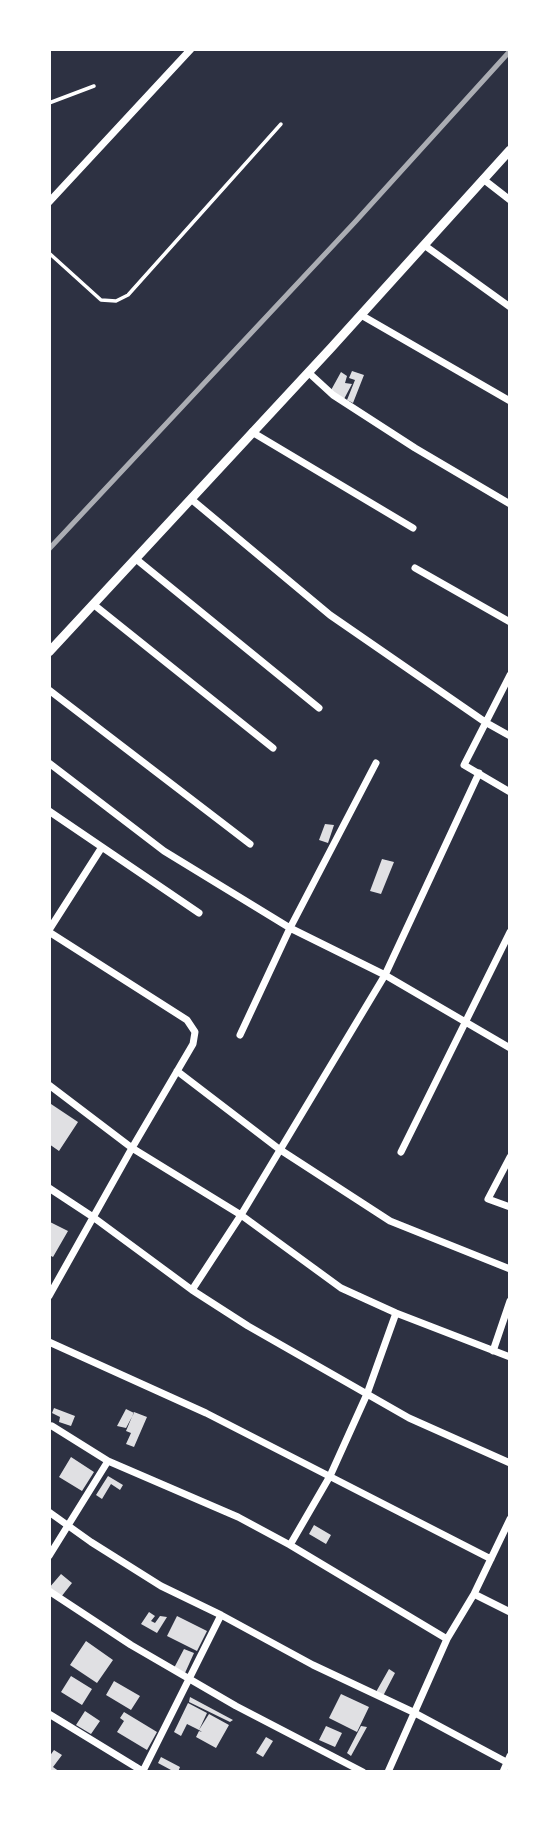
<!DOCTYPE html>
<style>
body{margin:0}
#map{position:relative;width:559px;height:1821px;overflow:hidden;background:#2d3142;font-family:Poppins,sans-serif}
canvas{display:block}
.frame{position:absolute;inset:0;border:51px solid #fff;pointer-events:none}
</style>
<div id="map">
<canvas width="559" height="1821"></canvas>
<div class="frame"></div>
</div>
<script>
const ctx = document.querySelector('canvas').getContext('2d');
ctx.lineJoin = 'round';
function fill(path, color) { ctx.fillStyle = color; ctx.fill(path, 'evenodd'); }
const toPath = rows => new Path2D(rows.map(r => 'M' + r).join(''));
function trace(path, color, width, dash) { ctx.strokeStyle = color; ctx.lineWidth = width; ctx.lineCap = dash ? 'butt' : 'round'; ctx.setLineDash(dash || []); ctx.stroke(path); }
fill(toPath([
 [352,371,364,375,353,403,347,400,355,380,349,378],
 [341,372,347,376,345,383,352,384,344,399,330,392],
 [325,824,334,825,328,843,319,840],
 [382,859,394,862,381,894,370,891],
 [51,1104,78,1122,59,1151,49,1144,49,1107],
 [50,1222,68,1231,53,1257,49,1255],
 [54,1408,75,1416,71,1426,59,1422,60,1417,52,1413],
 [126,1409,134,1413,126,1428,117,1426],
 [134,1412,147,1417,134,1447,126,1444,131,1433,126,1431],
 [71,1457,94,1472,82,1491,59,1477],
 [108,1476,123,1485,120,1490,111,1484,102,1499,96,1495],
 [314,1525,331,1535,326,1544,309,1534],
 [61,1574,72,1583,61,1597,49,1588],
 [149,1612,155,1616,151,1621,155,1623,160,1616,167,1617,157,1633,141,1624],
 [177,1616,207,1631,197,1651,167,1636],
 [86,1641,113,1660,97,1683,70,1665],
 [184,1649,194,1653,185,1673,174,1668],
 [389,1669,395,1673,383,1696,376,1692],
 [71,1676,92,1689,82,1705,61,1692],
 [114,1681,140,1696,131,1710,106,1695],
 [341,1694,369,1707,357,1732,329,1718],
 [190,1697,233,1720,230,1722,189,1702],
 [188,1703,207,1713,199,1730,187,1724,181,1736,174,1732],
 [85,1711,100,1721,91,1734,76,1725],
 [124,1712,157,1732,147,1750,117,1732,124,1721,120,1718],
 [209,1714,229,1725,216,1748,196,1737,199,1731,202,1732,199,1730],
 [326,1726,342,1733,335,1747,319,1740],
 [361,1726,367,1727,351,1756,347,1753],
 [266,1737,273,1741,263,1757,256,1753],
 [54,1750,62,1755,53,1767,60,1772,49,1772,49,1757],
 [161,1757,180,1767,178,1772,170,1772,171,1770,158,1763]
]), '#e0e0e3');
trace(toPath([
 [49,103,94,86],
 [49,253,101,300,116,301,128,295,281,124]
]), '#fff', 3.5);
trace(toPath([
 [483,179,510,200],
 [49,202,191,49],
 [424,245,510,307],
 [361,315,510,401],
 [309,373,333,395,415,448,510,504],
 [252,432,413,528],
 [191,499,330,615,485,722,510,736],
 [136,559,319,708],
 [415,568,510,622],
 [93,604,273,748],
 [510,675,464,765,510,792],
 [49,690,250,844],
 [49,763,164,851,290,928,385,975,510,1048],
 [49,811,199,913],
 [49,930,102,847],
 [49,932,187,1020,195,1032,193,1044,132,1148,49,1296],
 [240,1035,290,928,376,763],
 [177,1071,279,1149,390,1221,510,1269],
 [49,1085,132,1148,241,1215,341,1288,396,1313,510,1357],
 [401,1152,510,932],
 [510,1157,488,1199,510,1207],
 [49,1188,93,1217,192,1290,248,1326,409,1418,510,1463],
 [192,1290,241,1215,385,975,479,773],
 [49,1342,206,1413,491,1559],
 [493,1351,510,1301],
 [52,1426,108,1461,238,1517,290,1545,447,1639],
 [49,1512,91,1542,161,1586,221,1615,313,1665,413,1712,510,1764],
 [290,1545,330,1476,367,1394,396,1313],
 [49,1556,108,1461],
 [49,1591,131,1645,236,1706,363,1772],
 [474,1594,510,1612],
 [49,1714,144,1772],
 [143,1771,221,1615],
 [388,1772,447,1639,474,1594,510,1519],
 [503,1772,510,1756]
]), '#fff', 7);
trace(toPath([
 [49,652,331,348,510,150]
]), '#fff', 9);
trace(toPath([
 [49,549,355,222,510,51]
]), '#abadb3', 5);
</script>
